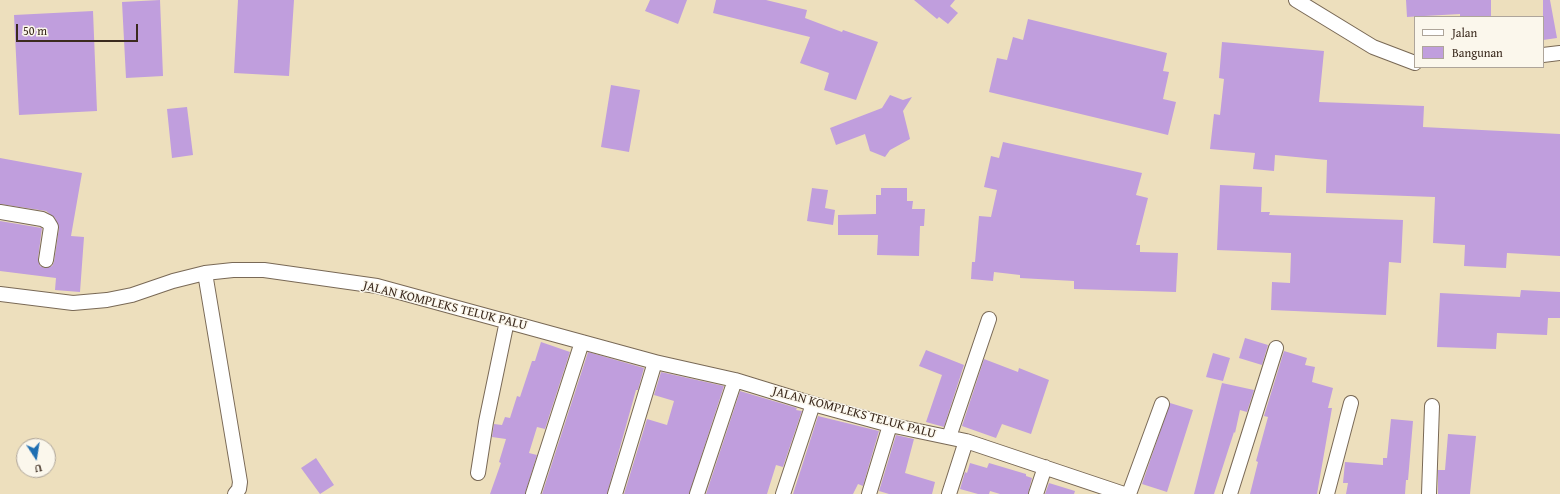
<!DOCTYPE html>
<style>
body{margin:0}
#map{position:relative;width:1560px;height:494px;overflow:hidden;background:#eddfbd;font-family:"Gentium Book Plus",serif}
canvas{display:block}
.legend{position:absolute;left:1414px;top:16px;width:130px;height:52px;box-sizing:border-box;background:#fbf7ec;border:1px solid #aea59a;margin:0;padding:5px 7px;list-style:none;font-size:12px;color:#3b2a1e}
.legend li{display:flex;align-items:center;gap:8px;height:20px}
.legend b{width:20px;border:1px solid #aea59a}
.north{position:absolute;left:16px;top:438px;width:40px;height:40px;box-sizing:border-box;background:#fbf7ec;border:1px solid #aea59a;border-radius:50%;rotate:168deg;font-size:11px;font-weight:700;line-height:16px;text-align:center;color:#3b2a1e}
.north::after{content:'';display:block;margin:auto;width:14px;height:18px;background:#1f6fb2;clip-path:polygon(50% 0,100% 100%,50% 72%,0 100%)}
.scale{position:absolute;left:16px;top:24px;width:122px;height:18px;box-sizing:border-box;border:2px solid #3b2a1e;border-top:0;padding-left:5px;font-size:12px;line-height:14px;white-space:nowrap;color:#3b2a1e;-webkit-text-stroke:3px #fbf7ec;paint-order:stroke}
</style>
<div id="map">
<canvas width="1560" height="494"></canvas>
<ul class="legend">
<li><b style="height:5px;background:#fff"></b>Jalan</li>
<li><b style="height:11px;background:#c09edd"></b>Bangunan</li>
</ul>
<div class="north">U</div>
<div class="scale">50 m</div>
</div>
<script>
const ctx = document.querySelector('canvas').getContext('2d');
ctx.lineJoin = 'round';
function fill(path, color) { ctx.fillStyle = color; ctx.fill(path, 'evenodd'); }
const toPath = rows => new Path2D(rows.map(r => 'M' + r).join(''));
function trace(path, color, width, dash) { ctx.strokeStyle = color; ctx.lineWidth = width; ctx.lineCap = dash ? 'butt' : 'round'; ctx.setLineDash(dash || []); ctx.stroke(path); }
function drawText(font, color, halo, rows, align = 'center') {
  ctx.font = font + ' "Gentium Book Plus",serif'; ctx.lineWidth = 3; ctx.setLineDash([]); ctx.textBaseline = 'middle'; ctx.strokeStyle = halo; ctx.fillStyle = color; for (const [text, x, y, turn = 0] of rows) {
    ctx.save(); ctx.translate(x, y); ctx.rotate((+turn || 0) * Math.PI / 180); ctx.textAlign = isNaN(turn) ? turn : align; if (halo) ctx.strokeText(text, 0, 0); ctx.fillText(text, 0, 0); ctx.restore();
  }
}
fill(toPath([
 [160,0,163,76,126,78,122,2],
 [238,0,294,0,289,76,234,73],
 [650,0,687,0,678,24,645,11],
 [716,0,766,0,807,10,805,18,842,32,843,30,878,42,856,100,824,90,829,73,800,63,810,37,713,13],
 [914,0,955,0,950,6,958,13,948,24,939,17,937,19],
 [1406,0,1491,0,1491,17,1460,17,1460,14,1407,17],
 [1543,0,1550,0,1557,38,1543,40],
 [93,11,97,111,19,115,14,15],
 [1028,19,1167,53,1163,71,1169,72,1163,99,1176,102,1168,135,989,92,997,58,1007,60,1013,37,1023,40],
 [1222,42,1324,51,1319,102,1424,106,1423,127,1560,134,1560,256,1507,253,1506,268,1464,266,1465,245,1433,243,1435,197,1326,193,1327,160,1275,155,1274,171,1253,169,1255,153,1210,149,1214,114,1220,115,1224,79,1219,78],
 [611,85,640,90,629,152,601,147],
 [890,95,903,100,912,97,903,111,910,139,890,150,885,157,870,151,865,134,836,145,830,128,882,108],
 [187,107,193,155,172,158,167,109],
 [1003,142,1142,173,1136,195,1148,198,1136,245,1140,245,1140,252,1178,253,1176,292,1074,289,1074,281,1020,278,1020,275,994,272,993,281,971,279,972,262,975,262,979,216,991,217,997,190,984,187,991,156,999,158],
 [0,158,82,173,71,236,84,237,80,292,55,290,56,278,0,271,0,221,42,228,38,259,40,266,45,268,52,266,54,262,59,228,55,218,46,211,0,204],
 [1220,185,1262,187,1261,212,1270,212,1269,215,1403,220,1401,263,1389,262,1386,315,1271,310,1272,282,1290,283,1291,253,1217,250],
 [812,188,828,190,825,208,835,210,833,225,807,221],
 [881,188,907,188,907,201,913,201,912,209,925,209,924,226,920,226,919,256,877,255,878,235,838,235,838,215,876,214,876,195,881,195],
 [1521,290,1560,292,1560,318,1548,318,1547,335,1497,333,1496,349,1437,347,1440,293,1520,297],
 [1245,338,1268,345,1262,365,1239,358],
 [541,342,570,352,545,429,537,427,529,453,537,455,525,494,490,494,501,463,499,462,506,439,492,437,494,424,502,425,505,417,510,418,517,396,520,397,532,361,535,361],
 [926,350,964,365,944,427,926,422,942,375,919,366],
 [1284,351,1307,358,1305,365,1315,367,1312,382,1333,388,1328,408,1332,408,1317,494,1250,494,1258,462,1256,461,1268,417,1264,416],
 [588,352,644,368,638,390,636,390,607,494,542,494],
 [1213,353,1230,358,1223,381,1206,377],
 [984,359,1018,372,1019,368,1049,380,1031,434,1002,424,996,438,962,426],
 [661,372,724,386,689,494,624,494,647,419,667,425,674,401,654,395],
 [1222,383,1254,390,1247,412,1240,410,1235,433,1234,432,1214,494,1194,494],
 [740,391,797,408,796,410,802,411,783,467,776,465,767,494,706,494],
 [1170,403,1193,410,1167,492,1142,484],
 [818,416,879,431,863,486,858,484,853,494,793,494],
 [1391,419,1413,421,1408,480,1406,480,1405,494,1346,494,1348,483,1343,483,1345,462,1383,465,1383,458,1387,458],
 [1448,434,1476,436,1470,494,1438,494,1438,470,1445,470],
 [896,435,914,439,905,473,935,482,932,494,889,494,879,491],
 [316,458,334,485,320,494,301,468],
 [970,463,987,468,989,463,1026,474,1026,476,1032,478,1028,494,1000,494,990,491,989,494,978,494,960,489,965,472,967,473],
 [1049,483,1075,491,1074,494,1045,494]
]), '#c09edd');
const minor = toPath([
 [1296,0,1373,47,1415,63],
 [1543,55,1560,53],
 [0,212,42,219,48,222,51,227,46,260],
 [205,273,240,482,239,489,235,494],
 [0,294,73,303,107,300,132,295,173,281,205,273,233,270,264,270,377,286,655,362,735,380,813,404,890,425,966,441,1124,494],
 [949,437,989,319],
 [478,473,486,422,507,321],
 [533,494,582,342],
 [615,494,655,362],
 [697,494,735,380],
 [783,494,813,404],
 [869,494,890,425],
 [949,494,966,441],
 [1036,494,1045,467],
 [1129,494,1162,404],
 [1230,494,1276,348],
 [1327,494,1351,403],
 [1429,494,1432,406]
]);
trace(minor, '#796956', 16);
trace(minor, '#fff', 14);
drawText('13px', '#3b2a1e', '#fbf7ec', [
 ["JALAN KOMPLEKS TELUK PALU",445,306,14],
 ["JALAN KOMPLEKS TELUK PALU",854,413,15]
]);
</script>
